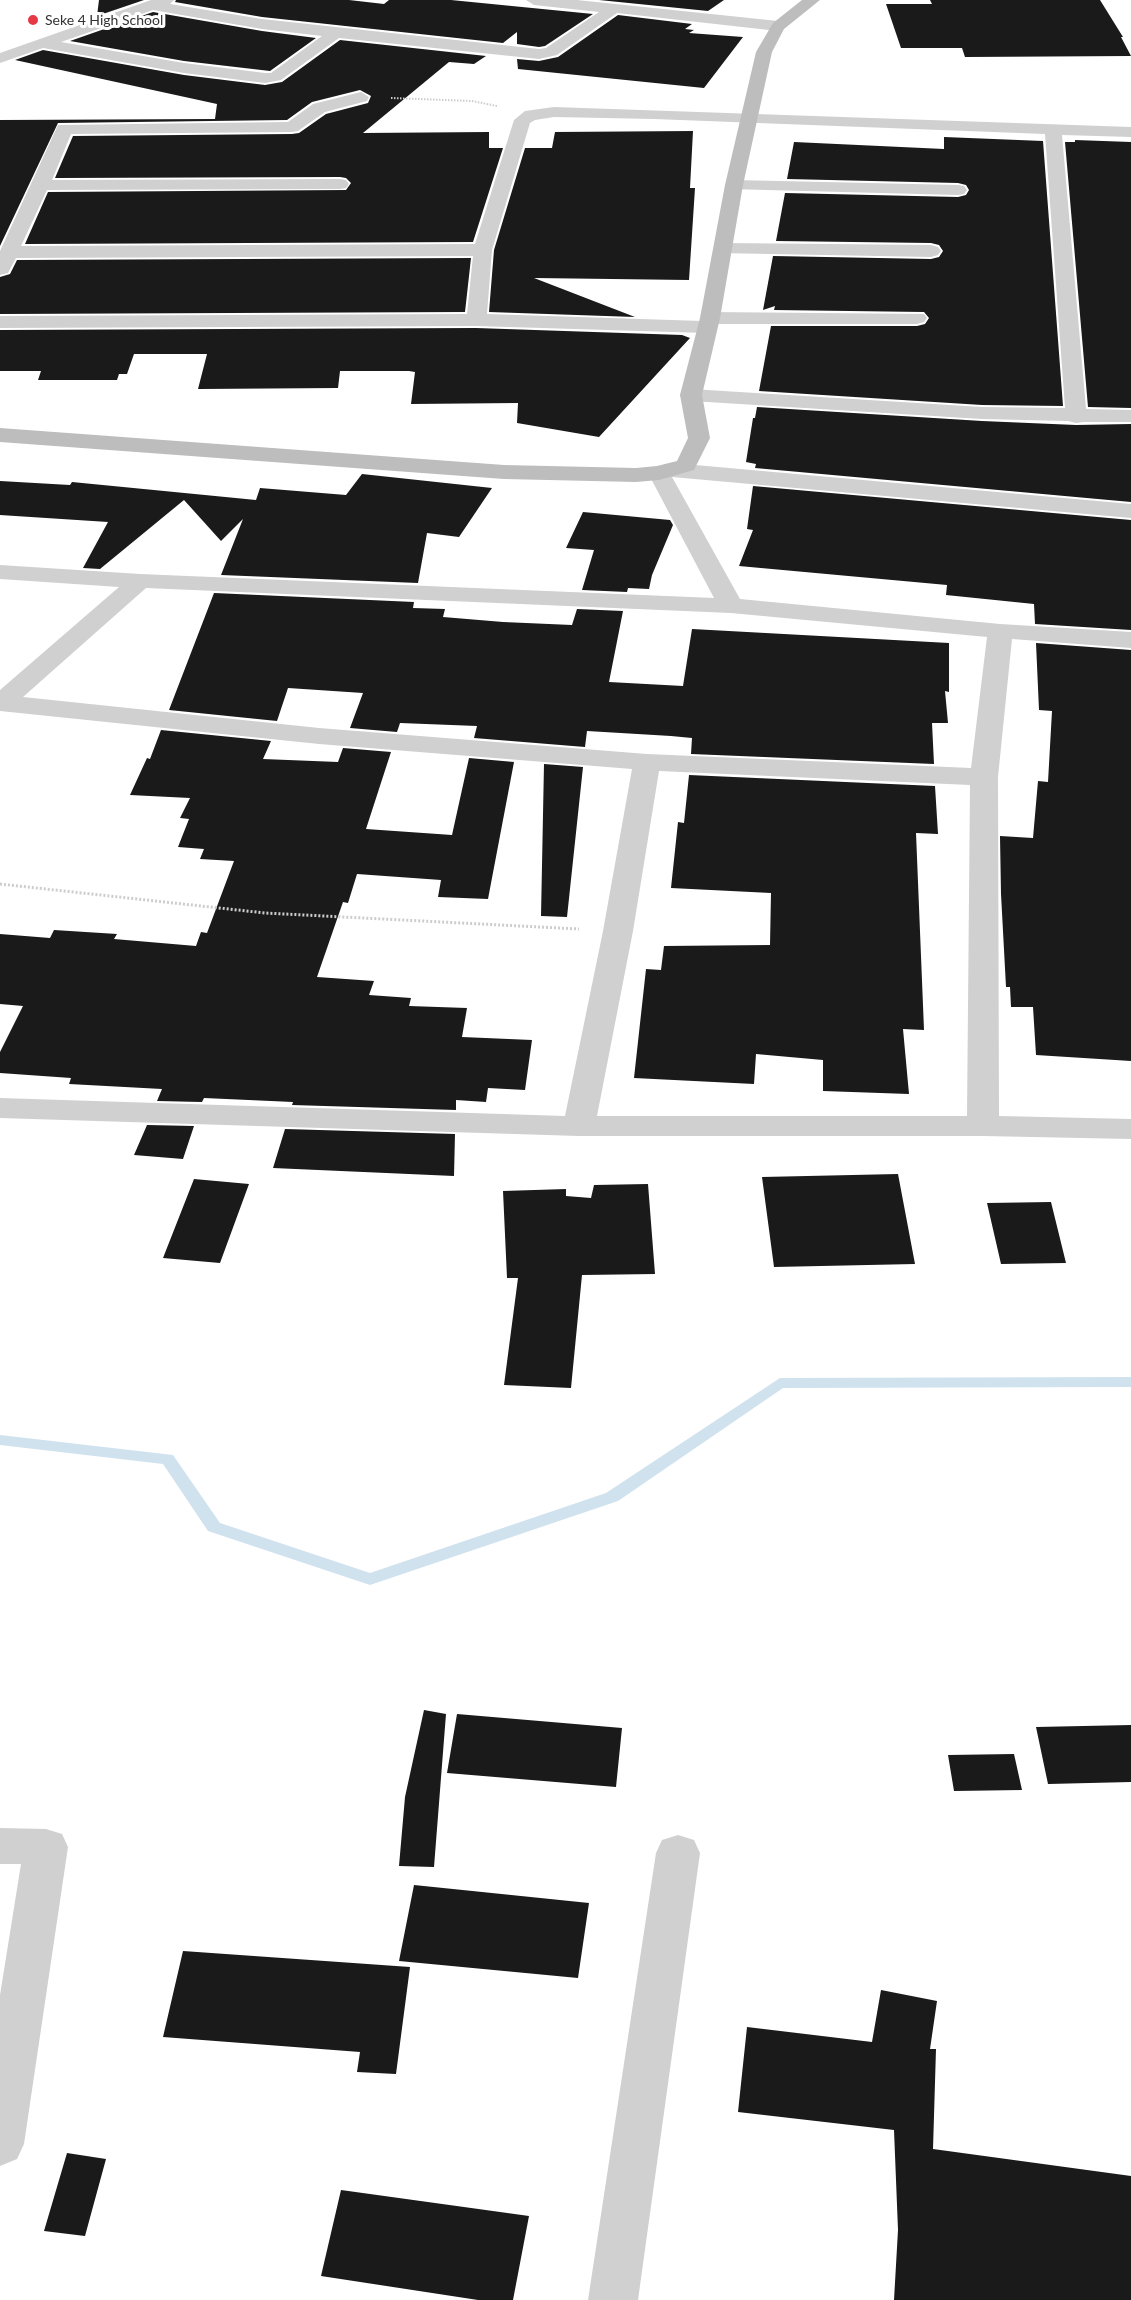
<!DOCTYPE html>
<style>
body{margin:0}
canvas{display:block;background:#fff}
</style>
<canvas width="1131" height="2300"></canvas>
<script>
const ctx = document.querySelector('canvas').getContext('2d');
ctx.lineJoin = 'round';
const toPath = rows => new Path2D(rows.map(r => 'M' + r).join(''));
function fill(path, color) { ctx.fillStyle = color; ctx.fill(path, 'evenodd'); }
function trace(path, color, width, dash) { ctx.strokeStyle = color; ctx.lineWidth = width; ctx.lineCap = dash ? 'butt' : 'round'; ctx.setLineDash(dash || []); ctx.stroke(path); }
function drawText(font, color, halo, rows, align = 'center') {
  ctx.font = font + ' Lato,sans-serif'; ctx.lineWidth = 6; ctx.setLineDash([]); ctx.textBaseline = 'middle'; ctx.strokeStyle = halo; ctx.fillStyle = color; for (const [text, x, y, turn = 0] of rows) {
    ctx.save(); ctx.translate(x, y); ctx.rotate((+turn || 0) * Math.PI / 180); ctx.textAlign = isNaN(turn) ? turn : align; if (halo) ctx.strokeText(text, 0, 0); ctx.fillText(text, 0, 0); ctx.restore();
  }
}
fill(toPath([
 [1131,1377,1131,1387,783,1388,618,1501,370,1585,208,1531,163,1464,0,1445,0,1435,173,1455,220,1523,370,1573,606,1493,780,1378,1131,1377]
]), '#cfe2ee');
fill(toPath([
 [99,0,144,0,97,16],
 [176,0,349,0,384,4,389,0,451,0,593,14,545,46,539,47,517,44,517,32,503,43,262,17,175,2],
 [599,0,724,0,708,11],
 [930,0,1100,0,1123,37,1121,37,1131,56,965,57,962,48,901,48,886,4,932,4],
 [153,12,262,31,316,38,270,71,184,61,70,41],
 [618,15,692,24,685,29,694,30,689,33,743,37,704,88,518,69,517,59,539,61,558,57],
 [340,40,486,56,474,64,449,62,363,133,489,132,489,148,503,148,473,242,25,244,48,192,346,190,351,183,346,178,340,177,55,178,73,136,292,134,299,133,326,114,368,103,371,96,360,90,312,102,287,120,58,123,0,246,0,120,215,119,217,104,15,60,43,50,184,75,265,85,282,82],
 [693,131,690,188,695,188,689,280,534,278,635,317,489,312,494,250,525,148,552,148,555,132],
 [944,137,1043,141,1063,406,982,405,759,391,771,326,917,326,925,324,929,318,924,312,774,310,775,306,763,310,773,256,931,259,939,257,943,251,939,245,931,243,776,241,785,193,958,197,966,195,969,190,966,185,958,183,787,179,794,142,944,149],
 [1075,140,1131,142,1131,408,1088,407,1065,142,1075,142],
 [471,258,465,312,0,314,0,277,10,274,17,260],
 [476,328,682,335,690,338,599,437,517,423,518,403,411,404,415,372,409,371,340,371,338,388,198,389,207,354,134,354,127,374,119,374,117,380,38,380,41,371,0,371,0,330],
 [757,407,982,421,1076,425,1131,424,1131,502,755,468,756,464,746,462,753,418,755,418],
 [362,474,492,488,459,537,427,533,418,583,221,575,243,519,221,541,184,500,100,569,83,568,108,522,0,515,0,481,70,485,72,482,256,500,260,488,346,495],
 [753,486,1131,520,1131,630,1035,624,1034,604,946,595,947,585,739,566,753,530,747,529],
 [583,512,670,520,673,525,652,575,649,589,628,588,627,592,582,590,594,550,566,548],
 [214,593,414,602,413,608,445,609,443,617,503,622,572,625,577,609,623,611,609,682,683,686,692,629,949,643,949,692,945,691,948,723,932,723,934,764,691,754,692,738,671,736,587,731,585,747,474,738,477,726,400,723,397,732,350,728,363,693,288,688,277,721,169,710],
 [1036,643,1131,650,1131,1061,1036,1055,1033,1007,1011,1007,1010,987,1006,987,1001,894,1000,836,1033,838,1038,781,1048,782,1052,711,1039,710],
 [161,730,271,741,263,759,338,762,343,748,391,752,366,829,452,835,469,758,514,762,488,899,438,897,441,880,357,874,348,903,343,902,317,977,374,981,369,995,411,998,409,1006,467,1008,462,1037,532,1040,525,1090,488,1088,486,1102,456,1100,456,1110,292,1105,293,1102,204,1098,202,1102,157,1101,162,1089,69,1084,71,1078,0,1073,0,1052,23,1006,0,1004,0,934,50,938,54,930,117,934,114,939,196,946,201,932,207,933,234,861,200,859,204,849,178,847,189,819,180,818,190,798,130,795,147,758,150,759],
 [544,764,583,767,567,917,541,916],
 [689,775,935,786,938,834,916,833,924,1030,903,1029,909,1094,823,1091,823,1060,756,1054,754,1084,634,1078,646,969,661,970,664,946,770,945,771,893,671,888,678,822,684,823],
 [147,1125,194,1126,183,1159,134,1155],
 [285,1129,455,1134,454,1176,273,1168],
 [898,1174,915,1264,774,1267,762,1177],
 [194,1179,249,1184,220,1263,163,1258],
 [648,1184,655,1274,582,1275,571,1388,504,1385,518,1278,507,1278,503,1191,566,1189,566,1196,591,1198,594,1185],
 [1051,1202,1066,1263,1001,1264,987,1203],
 [424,1710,446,1714,434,1867,399,1866,405,1797],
 [457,1714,622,1728,616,1787,447,1773],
 [1131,1725,1131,1782,1048,1784,1036,1727],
 [1014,1754,1022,1790,954,1791,948,1755],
 [414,1885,589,1903,578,1978,399,1961],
 [183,1951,410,1967,396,2074,357,2072,360,2052,163,2037],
 [881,1990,937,2001,930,2049,936,2049,933,2149,1131,2176,1131,2300,894,2300,898,2230,894,2130,738,2112,747,2027,872,2042],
 [67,2153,106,2159,85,2236,44,2231],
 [341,2190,529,2216,513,2300,478,2300,321,2276]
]), '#1a1a1a');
trace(toPath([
 [391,98,472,101,497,106]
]), '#cdcdcd', 2, [1.5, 1.5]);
trace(toPath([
 [0,884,265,913,579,929]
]), '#cdcdcd', 3, [2, 2]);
fill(toPath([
 [151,0,174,0,170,4,262,19,539,49,546,48,599,12,534,5,526,0,577,0,778,21,786,26,778,31,617,13,557,55,539,59,339,38,281,80,265,83,184,73,43,48,0,63,0,53,151,0],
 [153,10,262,29,322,36,271,73,265,73,184,63,61,42,153,10],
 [361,92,369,97,367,101,325,112,298,131,292,132,71,134,52,180,340,179,346,180,349,184,346,188,340,189,47,190,21,246,475,244,514,120,525,111,554,107,1131,127,1131,137,1062,135,1086,409,1131,410,1131,422,1084,422,1076,423,1068,421,982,419,691,401,683,400,680,395,683,390,691,389,982,407,1065,408,1045,134,654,119,554,117,535,120,530,123,492,250,487,314,702,321,700,318,703,314,710,312,924,314,927,318,924,322,917,324,714,324,716,327,713,331,706,333,476,326,0,328,0,316,467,314,473,256,16,258,8,273,0,275,0,251,58,125,288,122,313,104,361,92],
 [734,180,958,185,964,186,967,190,964,194,958,195,728,189,725,185,728,181,734,180],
 [724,243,931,245,938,247,941,251,938,255,931,257,717,253,715,249,717,245,724,243],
 [673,463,1131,504,1131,518,672,477,740,599,1000,624,1131,632,1131,648,1012,639,998,777,999,1116,1131,1119,1131,1139,983,1136,579,1136,0,1118,0,1098,565,1116,603,931,632,769,319,744,0,711,0,690,119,587,0,579,0,565,140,574,714,598,648,473,651,468,664,467,673,463],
 [146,588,731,613,987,637,971,768,647,754,319,728,23,697,146,588],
 [659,771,970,785,967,1116,597,1116,633,931,659,771],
 [0,1828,46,1829,62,1834,68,1847,24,2144,17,2159,0,2166,0,1995,21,1864,0,1864,0,1828],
 [678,1835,694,1840,700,1853,638,2300,588,2300,656,1853,662,1840,678,1835]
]), '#d0d0d0');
fill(toPath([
 [802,0,820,0,784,29,772,52,743,185,720,318,702,395,710,438,694,470,659,480,636,482,504,479,0,442,0,428,504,465,636,468,657,466,677,461,688,438,680,395,700,318,725,185,756,52,773,23,802,0]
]), '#bdbdbd');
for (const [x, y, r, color] of [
 [33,20,6,"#e63946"]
]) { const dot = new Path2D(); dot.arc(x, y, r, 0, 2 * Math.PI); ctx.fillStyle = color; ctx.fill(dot); trace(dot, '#fff', 2); }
drawText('14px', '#333', '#fff', [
 ["Seke 4 High School",45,20]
], 'left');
</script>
